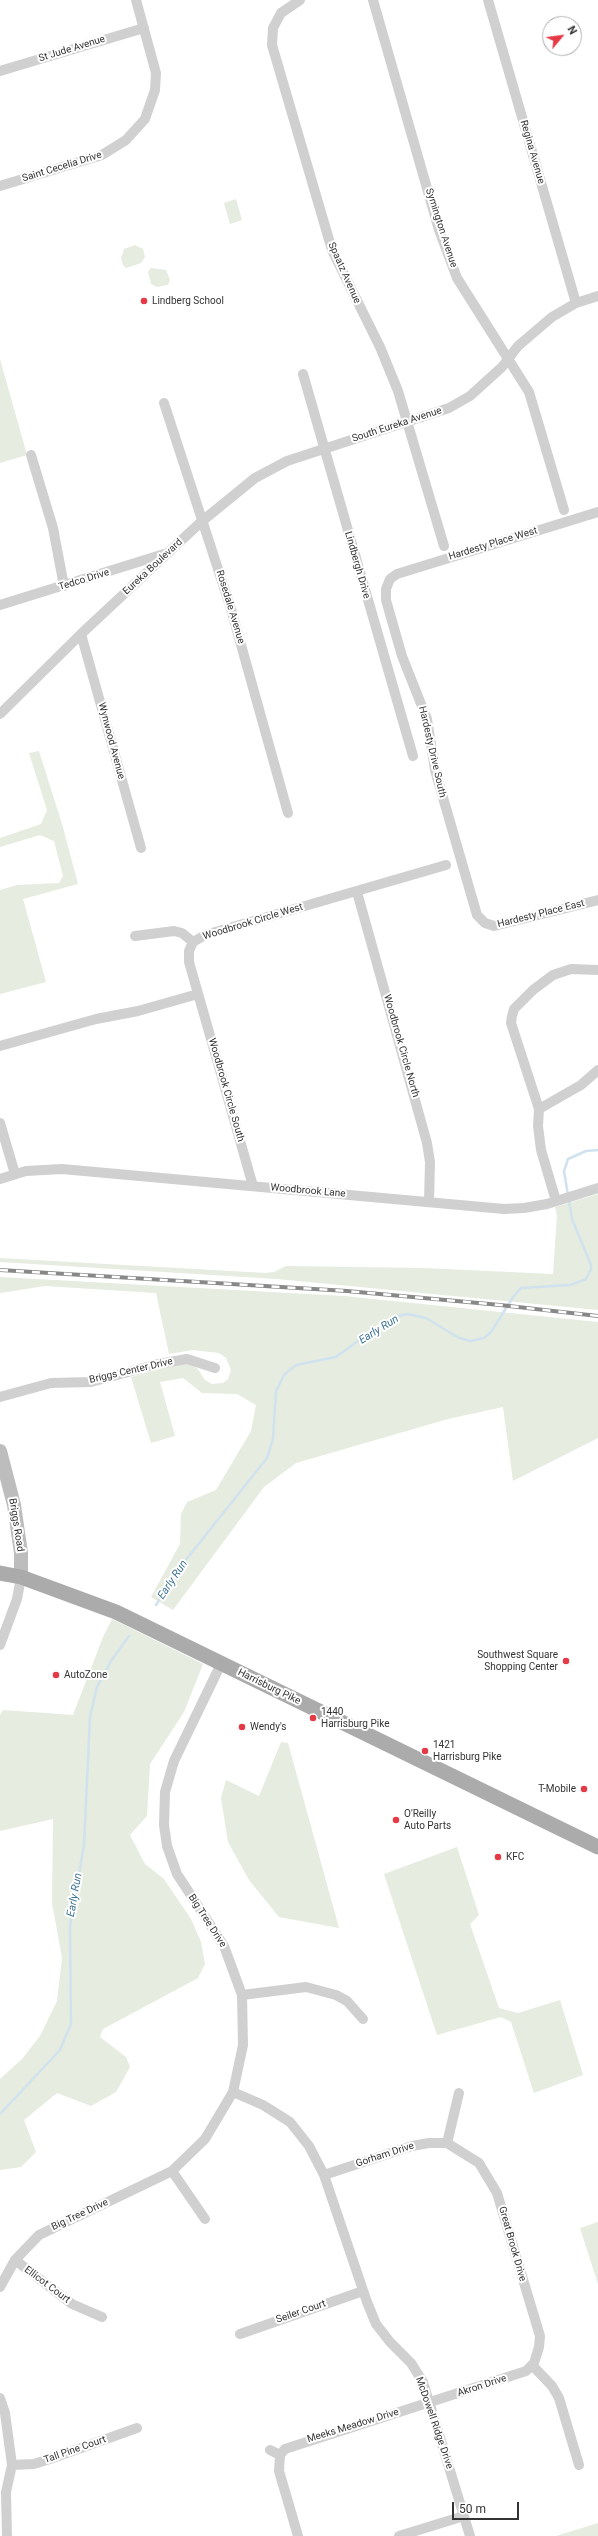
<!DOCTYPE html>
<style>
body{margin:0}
#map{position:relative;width:598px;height:2536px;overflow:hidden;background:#fff;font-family:Roboto,sans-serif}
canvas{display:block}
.north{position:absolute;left:542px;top:16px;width:40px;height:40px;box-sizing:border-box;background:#fff;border:1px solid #adadad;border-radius:50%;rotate:61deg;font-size:11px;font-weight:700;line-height:16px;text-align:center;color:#333}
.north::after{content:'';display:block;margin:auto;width:14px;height:18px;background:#e63946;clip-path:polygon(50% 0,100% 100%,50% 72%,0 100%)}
.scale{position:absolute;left:452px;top:2502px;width:67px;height:18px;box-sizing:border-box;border:2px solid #333;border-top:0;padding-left:5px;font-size:12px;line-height:14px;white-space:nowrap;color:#333;-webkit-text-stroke:3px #fff;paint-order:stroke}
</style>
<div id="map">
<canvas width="598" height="2536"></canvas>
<div class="north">N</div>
<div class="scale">50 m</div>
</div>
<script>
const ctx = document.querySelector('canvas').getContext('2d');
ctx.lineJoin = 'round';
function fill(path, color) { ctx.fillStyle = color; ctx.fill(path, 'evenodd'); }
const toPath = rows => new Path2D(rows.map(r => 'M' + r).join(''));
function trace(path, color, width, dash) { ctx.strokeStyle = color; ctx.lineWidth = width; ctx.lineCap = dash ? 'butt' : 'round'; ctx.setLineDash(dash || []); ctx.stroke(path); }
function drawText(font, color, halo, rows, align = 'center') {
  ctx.font = font + ' Roboto,sans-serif'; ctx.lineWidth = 4; ctx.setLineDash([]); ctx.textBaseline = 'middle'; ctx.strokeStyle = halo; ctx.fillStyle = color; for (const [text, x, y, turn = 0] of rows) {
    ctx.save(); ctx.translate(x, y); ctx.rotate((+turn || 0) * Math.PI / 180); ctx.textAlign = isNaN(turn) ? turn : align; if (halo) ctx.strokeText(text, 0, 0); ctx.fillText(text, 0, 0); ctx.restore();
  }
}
fill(toPath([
 [236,199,242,220,230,224,224,203],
 [135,245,143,249,145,257,141,263,126,268,123,265,121,258,124,249],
 [151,268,166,270,170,280,168,285,157,287,151,284,148,272],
 [0,359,27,455,0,463],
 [39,751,62,824,78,884,23,899,46,982,0,994,0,890,17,885,59,883,63,876,54,841,40,835,0,847,0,838,41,824,47,810,29,753],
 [598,1194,598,1310,277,1279,0,1262,0,1258,266,1273,274,1272,286,1266,423,1268,553,1274,557,1216,555,1207],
 [0,1277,344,1296,598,1322,598,1438,513,1481,503,1407,448,1419,296,1463,264,1487,173,1610,151,1597,180,1544,181,1514,187,1502,216,1490,251,1431,256,1405,237,1394,202,1393,183,1378,160,1382,175,1436,151,1443,131,1377,171,1366,189,1364,197,1368,205,1380,212,1384,223,1383,228,1379,231,1370,226,1358,219,1353,193,1350,169,1354,156,1293,45,1286,0,1293],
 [112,1619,203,1664,184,1712,150,1764,147,1816,130,1835,145,1864,164,1879,191,1919,201,1942,205,1964,198,1978,103,2029,100,2037,126,2057,130,2067,116,2092,91,2106,57,2093,24,2120,36,2152,21,2167,0,2170,0,2079,22,2059,40,2036,57,2001,62,1958,52,1903,53,1819,0,1831,0,1715,3,1710,73,1715,103,1637],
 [281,1742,288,1743,339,1928,279,1917,249,1880,228,1842,221,1798,226,1780,259,1796],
 [457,1847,479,1915,470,1924,499,2008,518,2013,560,2000,583,2075,534,2093,511,2022,501,2017,437,2035,384,1874],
 [598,2222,598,2284,580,2228],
 [598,2523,598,2536,556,2536]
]), '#e6ecdf');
trace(toPath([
 [568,1195,564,1171,568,1159,586,1151,598,1150],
 [156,1605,185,1561,267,1458,273,1439,276,1391,284,1375,296,1365,336,1357,373,1330,398,1316,408,1314,426,1318,459,1338,471,1341,484,1338,491,1332,513,1297,521,1288,570,1285,586,1279,591,1269,591,1265,572,1219,569,1200],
 [0,2114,60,2050,71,2024,70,1926,84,1845,90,1717,97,1687,111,1661,129,1636]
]), '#cfe2ee', 2.5);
trace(toPath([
 [300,0,281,13,273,28,272,45,332,250,380,347,398,391,444,546],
 [373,0,439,230,457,278,529,392,564,510],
 [488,0,576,303],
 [0,71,144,28],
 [0,186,102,155,126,140,145,119,155,90,156,73,136,0],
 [303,374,413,756],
 [164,403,231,609,288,813],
 [31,455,53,528,64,586],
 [598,512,397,574,390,579,386,589,386,600,402,656,427,719,435,770,477,915,485,923,494,926,598,900],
 [0,605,164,554],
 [81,634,141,848],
 [0,714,81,634,201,522,255,478,287,461,449,408,470,396,502,367,518,346,552,317,576,303,598,296],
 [357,892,427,1143,430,1162,429,1202],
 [135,936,174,931,182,933,193,942],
 [0,1046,96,1019,138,1011,198,994],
 [539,1109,581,1085,598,1070],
 [0,1123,15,1174],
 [0,1179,26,1171,62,1169,504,1209,524,1208,547,1204,598,1188],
 [253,1186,189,962,189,951,193,942,205,935,446,865],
 [556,1201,541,1150,538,1126,539,1109,511,1023,512,1016,514,1009,533,990,553,975,571,969,598,970],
 [0,1397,51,1383,91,1382,158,1364,187,1359,215,1368],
 [0,1645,17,1599,21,1577],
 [242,1995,306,1987,336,1995,347,2001,363,2019],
 [233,2092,263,2105,290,2122,309,2146,324,2175,367,2302,376,2324,390,2342,411,2363,423,2382,470,2536],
 [447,2143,459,2093],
 [172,2171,205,2219],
 [15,2260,72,2304,102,2317],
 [0,2287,15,2260,39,2235,172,2171,205,2139,233,2092,243,2045,242,1995,224,1946,177,1874,167,1846,164,1825,165,1792,174,1761,221,1664],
 [240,2334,363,2291],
 [532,2365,552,2386,559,2398,579,2465],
 [0,2398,5,2413,12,2465,6,2492,7,2536],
 [270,2450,280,2455],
 [12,2465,34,2464,50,2459,137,2428],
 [298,2536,279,2471,280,2455,285,2449,526,2371,534,2363,539,2347,540,2336,497,2193,479,2163,447,2143,429,2143,412,2146,324,2175],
 [399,2536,464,2516]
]), '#d0d0d0', 10);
trace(toPath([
 [0,1451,14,1505,21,1553,21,1577]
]), '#bdbdbd', 14);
trace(toPath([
 [0,1573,21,1577,116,1612,598,1847]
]), '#ababab', 15);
const rail = toPath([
 [0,1270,347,1291,500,1305,598,1316]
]);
trace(rail, '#888', 4);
trace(rail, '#fff', 2.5, [8]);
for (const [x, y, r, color] of [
 [144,301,4,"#e63946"],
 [566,1661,4,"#e63946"],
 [56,1675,4,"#e63946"],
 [313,1718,4,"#e63946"],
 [242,1727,4,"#e63946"],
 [425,1751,4,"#e63946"],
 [584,1789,4,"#e63946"],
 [396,1820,4,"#e63946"],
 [498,1857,4,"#e63946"]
]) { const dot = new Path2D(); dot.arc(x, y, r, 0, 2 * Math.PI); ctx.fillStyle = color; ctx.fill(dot); trace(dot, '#fff', 1.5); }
drawText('10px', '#333', '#fff', [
 ["St Jude Avenue",72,49,-17],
 ["Regina Avenue",532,152,74],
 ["Saint Cecelia Drive",62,167,-17],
 ["Symington Avenue",441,228,72],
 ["Spaatz Avenue",344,273,66],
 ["South Eureka Avenue",397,425,-18],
 ["Hardesty Place West",493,544,-17],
 ["Lindbergh Drive",357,565,74],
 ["Eureka Boulevard",153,567,-43],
 ["Tedco Drive",84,580,-17],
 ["Rosedale Avenue",230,607,73],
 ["Wynwood Avenue",111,741,75],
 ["Hardesty Drive South",432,752,77],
 ["Hardesty Place East",541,914,-14],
 ["Woodbrook Circle West",253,922,-17],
 ["Woodbrook Circle North",401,1046,74],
 ["Woodbrook Circle South",226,1090,74],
 ["Woodbrook Lane",308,1191,5],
 ["Briggs Center Drive",131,1371,-13],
 ["Briggs Road",16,1525,81],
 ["Harrisburg Pike",269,1687,26],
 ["Big Tree Drive",207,1921,57],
 ["Gorham Drive",385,2155,-18],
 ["Big Tree Drive",80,2215,-25],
 ["Great Brook Drive",512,2244,74],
 ["Ellicot Court",47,2285,37],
 ["Seiler Court",301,2312,-19],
 ["Akron Drive",482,2386,-18],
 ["McDowell Ridge Drive",434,2423,71],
 ["Meeks Meadow Drive",353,2426,-17],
 ["Tall Pine Court",75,2450,-19]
]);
drawText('10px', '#333', '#fff', [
 ["Lindberg School",152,301],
 ["Southwest Square",558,1655,"right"],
 ["Shopping Center",558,1667,"right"],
 ["AutoZone",64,1675],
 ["1440",321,1712],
 ["Harrisburg Pike",321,1724],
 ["Wendy's",250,1727],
 ["1421",433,1745],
 ["Harrisburg Pike",433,1757],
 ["T-Mobile",576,1789,"right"],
 ["O'Reilly",404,1814],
 ["Auto Parts",404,1826],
 ["KFC",506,1857]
], 'left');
drawText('italic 11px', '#3f7597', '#fff', [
 ["Early Run",379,1330,-32],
 ["Early Run",173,1580,-56],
 ["Early Run",75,1895,-80]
]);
</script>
